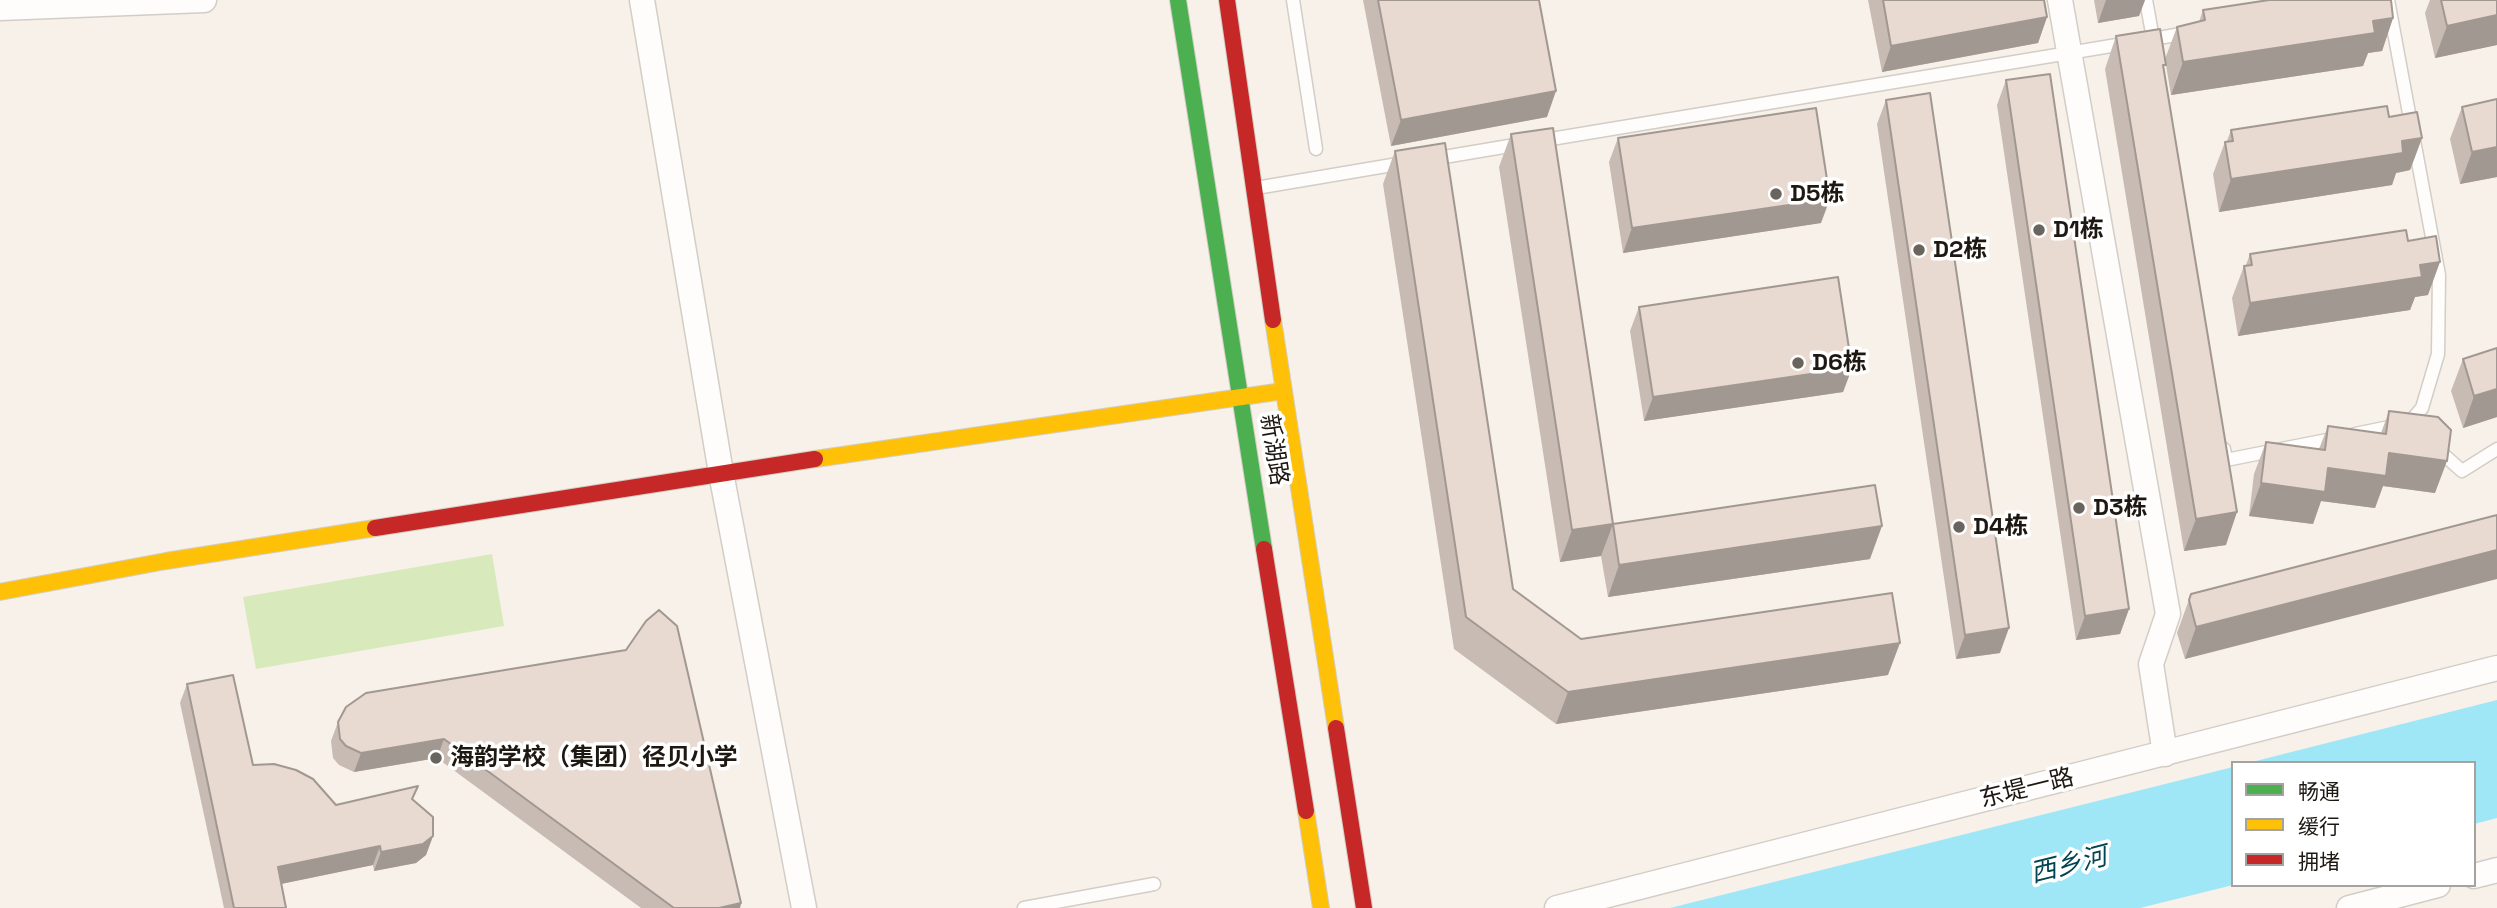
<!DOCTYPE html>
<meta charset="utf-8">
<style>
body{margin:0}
#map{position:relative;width:2497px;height:908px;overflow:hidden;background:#f7f1e9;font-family:"Space Grotesk","Noto Sans SC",sans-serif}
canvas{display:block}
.legend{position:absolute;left:2231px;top:761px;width:245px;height:126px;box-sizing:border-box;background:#fff;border:2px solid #a5a3a0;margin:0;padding:9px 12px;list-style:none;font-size:21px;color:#1d1811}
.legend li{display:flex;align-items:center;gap:14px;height:35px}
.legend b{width:35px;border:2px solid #a5a3a0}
</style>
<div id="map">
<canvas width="2497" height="908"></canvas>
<ul class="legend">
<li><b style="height:9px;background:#4caf50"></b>畅通</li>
<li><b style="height:9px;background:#ffc107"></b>缓行</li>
<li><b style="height:9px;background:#c62828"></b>拥堵</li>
</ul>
</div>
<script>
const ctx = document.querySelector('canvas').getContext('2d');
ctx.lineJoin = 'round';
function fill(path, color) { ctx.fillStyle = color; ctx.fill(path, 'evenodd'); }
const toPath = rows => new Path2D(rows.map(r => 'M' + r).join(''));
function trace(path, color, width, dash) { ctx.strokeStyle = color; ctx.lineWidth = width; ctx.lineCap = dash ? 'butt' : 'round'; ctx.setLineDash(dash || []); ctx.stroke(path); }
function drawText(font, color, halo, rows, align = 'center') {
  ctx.font = font + ' "Space Grotesk","Noto Sans SC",sans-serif'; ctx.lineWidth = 7; ctx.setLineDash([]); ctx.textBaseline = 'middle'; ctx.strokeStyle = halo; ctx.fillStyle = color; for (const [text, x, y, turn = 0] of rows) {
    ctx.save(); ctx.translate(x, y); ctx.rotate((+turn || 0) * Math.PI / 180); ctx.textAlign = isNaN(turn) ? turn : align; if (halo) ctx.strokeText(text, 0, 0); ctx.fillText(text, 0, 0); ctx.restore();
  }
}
fill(toPath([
 [492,554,504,626,256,669,243,597]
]), '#d8eabc');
fill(toPath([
 [2497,700,2497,818,2474,824,2474,763,2248,763],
 [2233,767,2233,885,2140,908,1670,908]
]), '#9fe6f6');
const lane = toPath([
 [1293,0,1316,149],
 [2146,0,2154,44],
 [2147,40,2187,33],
 [1539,141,2129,43],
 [1432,159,1521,144],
 [1256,188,1404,163],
 [2355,434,2409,423,2422,408,2438,354,2439,275,2388,0],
 [2435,447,2462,471,2497,449],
 [2224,449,2226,460,2337,438],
 [1024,908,1154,884]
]);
const street = toPath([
 [642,0,721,473,804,908],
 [2060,0,2168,614,2151,664,2165,754],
 [0,8,204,0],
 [2474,876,2497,870],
 [1557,908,2497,668],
 [2349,908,2438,885]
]);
const fast = toPath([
 [1178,0,1264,549]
]);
const slow = toPath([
 [1273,320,1336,728],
 [815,459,1283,391],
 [0,592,166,561,375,528],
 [1306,811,1321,908]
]);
const jam = toPath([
 [1227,0,1273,320],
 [375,528,815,459],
 [1264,549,1306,811],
 [1336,728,1364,908]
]);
trace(lane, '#d2cdc6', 15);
trace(street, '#d2cdc6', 27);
trace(fast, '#d2cdc6', 18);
trace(slow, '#d2cdc6', 18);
trace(jam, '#d2cdc6', 18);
trace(lane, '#fefdfc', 12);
trace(street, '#fefdfc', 24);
trace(fast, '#4caf50', 16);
trace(slow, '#ffc107', 16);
trace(jam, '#c62828', 16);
fill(toPath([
 [1363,0,1539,0,1547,117,1391,146],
 [1868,0,2044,0,2047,17,2038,43,1882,72],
 [2094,0,2145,0,2139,16,2098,23],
 [2430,0,2497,0,2497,45,2435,58,2425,13],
 [2203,10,2393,18,2382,51,2368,53,2363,66,2171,95,2165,59,2177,27,2199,22],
 [2116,36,2164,70,2226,545,2184,551,2105,69],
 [2006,80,2129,609,2120,634,2076,640,1997,105],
 [2497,99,2497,177,2460,184,2450,139,2462,107],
 [1886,100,2000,653,1956,659,1877,124],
 [2389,117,2422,138,2410,170,2396,173,2392,185,2219,212,2213,174,2225,142,2227,141,2231,130],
 [1511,134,1613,524,1870,559,1608,597,1601,556,1560,562,1499,167],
 [1618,138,1821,223,1623,253,1609,162],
 [1395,151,1513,589,1581,639,1888,675,1556,724,1454,649,1383,184],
 [2408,241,2428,295,2415,297,2410,310,2238,336,2232,298,2244,266,2246,265,2250,254],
 [1639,307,1852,368,1843,392,1644,421,1630,331],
 [2497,348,2497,417,2463,428,2451,391,2463,359],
 [2389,411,2435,493,2383,486,2375,508,2321,501,2313,524,2249,516,2254,474,2266,442,2319,449,2328,426,2381,433],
 [2497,515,2185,659,2177,633,2191,594],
 [187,684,253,765,336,805,413,800,433,836,426,855,416,863,374,871,373,865,281,884,286,908,224,908,180,703],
 [366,693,741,903,740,908,641,908,437,758,354,772,339,765,333,758,331,741,338,722]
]), '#c8bbb4');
fill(toPath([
 [2106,0,2145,0,2139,16,2098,23],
 [2497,15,2497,45,2435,58,2447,26],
 [2047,17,2038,43,1882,72,1891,46],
 [2393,18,2382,51,2368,53,2363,66,2171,95,2183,62,2373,21],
 [1556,91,1547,117,1391,146,1401,120],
 [2422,138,2410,170,2396,173,2392,185,2219,212,2231,179,2402,141],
 [2497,147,2497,177,2460,184,2472,152],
 [1830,199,1821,223,1623,253,1632,228],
 [2440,262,2428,295,2415,297,2410,310,2238,336,2250,303,2420,265],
 [1852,368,1843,392,1644,421,1653,397],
 [2497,389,2497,417,2463,428,2474,396],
 [2389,453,2447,461,2435,493,2383,486,2375,508,2321,501,2313,524,2249,516,2261,483],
 [2237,512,2226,545,2184,551,2196,519],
 [1613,524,1601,556,1560,562,1572,530],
 [1882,526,1870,559,1608,597,1619,565],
 [2497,550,2497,579,2185,659,2196,627],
 [2129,609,2120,634,2076,640,2085,616],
 [2009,628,2000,653,1956,659,1965,635],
 [1900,643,1888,675,1556,724,1568,692],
 [444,739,437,758,354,772,361,753],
 [433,836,426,855,416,863,374,871,381,852],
 [380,846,373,865,271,886,278,867],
 [741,903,740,908,719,908]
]), '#a29892');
const building = toPath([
 [1378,0,1539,0,1556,91,1401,120,1378,0],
 [1883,0,2044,0,2047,17,1891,46,1883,0],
 [2269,0,2391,0,2393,18,2373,21,2375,33,2183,62,2177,27,2205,20,2203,10,2269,0],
 [2441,0,2497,0,2497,15,2447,26,2441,0],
 [2160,29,2166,65,2163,65,2237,512,2196,519,2116,36,2160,29],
 [2050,74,2129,609,2085,616,2006,80,2050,74],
 [1930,93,2009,628,1965,635,1886,100,1930,93],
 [2497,99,2497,147,2472,152,2462,107,2497,99],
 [2387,106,2389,117,2417,112,2422,138,2402,141,2403,153,2231,179,2225,142,2233,141,2231,130,2387,106],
 [1816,108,1830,199,1632,228,1618,138,1816,108],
 [1553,128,1613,524,1572,530,1511,134,1553,128],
 [1445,143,1513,589,1581,639,1892,593,1900,643,1568,692,1466,617,1395,151,1445,143],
 [2406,230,2408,241,2436,236,2440,262,2420,265,2422,277,2250,303,2244,266,2252,265,2250,254,2406,230],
 [1838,277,1852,368,1653,397,1639,307,1838,277],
 [2497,348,2497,389,2474,396,2463,359,2497,348],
 [2389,411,2438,417,2451,430,2447,461,2389,453,2386,476,2328,468,2325,492,2261,483,2266,442,2325,450,2328,426,2386,434,2389,411],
 [1875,485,1882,526,1619,565,1613,524,1875,485],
 [2497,515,2497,550,2196,627,2189,600,2191,594,2497,515],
 [659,610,677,626,741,903,719,908,674,908,444,739,361,753,346,746,340,739,338,722,346,707,366,693,626,650,646,621,659,610],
 [233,675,253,765,274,764,296,770,313,779,336,805,418,786,412,799,433,817,433,836,423,844,381,852,380,846,278,867,286,908,234,908,187,684,233,675]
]);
fill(building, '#e8d9d1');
trace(building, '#a29892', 2);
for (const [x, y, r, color] of [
 [1776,194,7,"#69645d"],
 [2039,230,7,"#69645d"],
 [1919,250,7,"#69645d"],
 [1798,363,7,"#69645d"],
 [2079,508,7,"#69645d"],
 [1959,527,7,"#69645d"],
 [436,758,7,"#69645d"]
]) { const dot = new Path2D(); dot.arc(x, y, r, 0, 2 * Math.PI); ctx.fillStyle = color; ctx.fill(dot); trace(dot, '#fff', 2.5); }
drawText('bold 24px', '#1d1811', '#fff', [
 ["D5栋",1790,194],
 ["D1栋",2053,230],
 ["D2栋",1933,250],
 ["D6栋",1812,363],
 ["D3栋",2093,508],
 ["D4栋",1973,527],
 ["海韵学校（集团）径贝小学",450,758]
], 'left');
drawText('24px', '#1d1811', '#fff', [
 ["新湖路",1273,450,81],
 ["东堤一路",2027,789,-14]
]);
drawText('italic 26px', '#004451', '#fff', [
 ["西乡河",2069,866,-14]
]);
</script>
